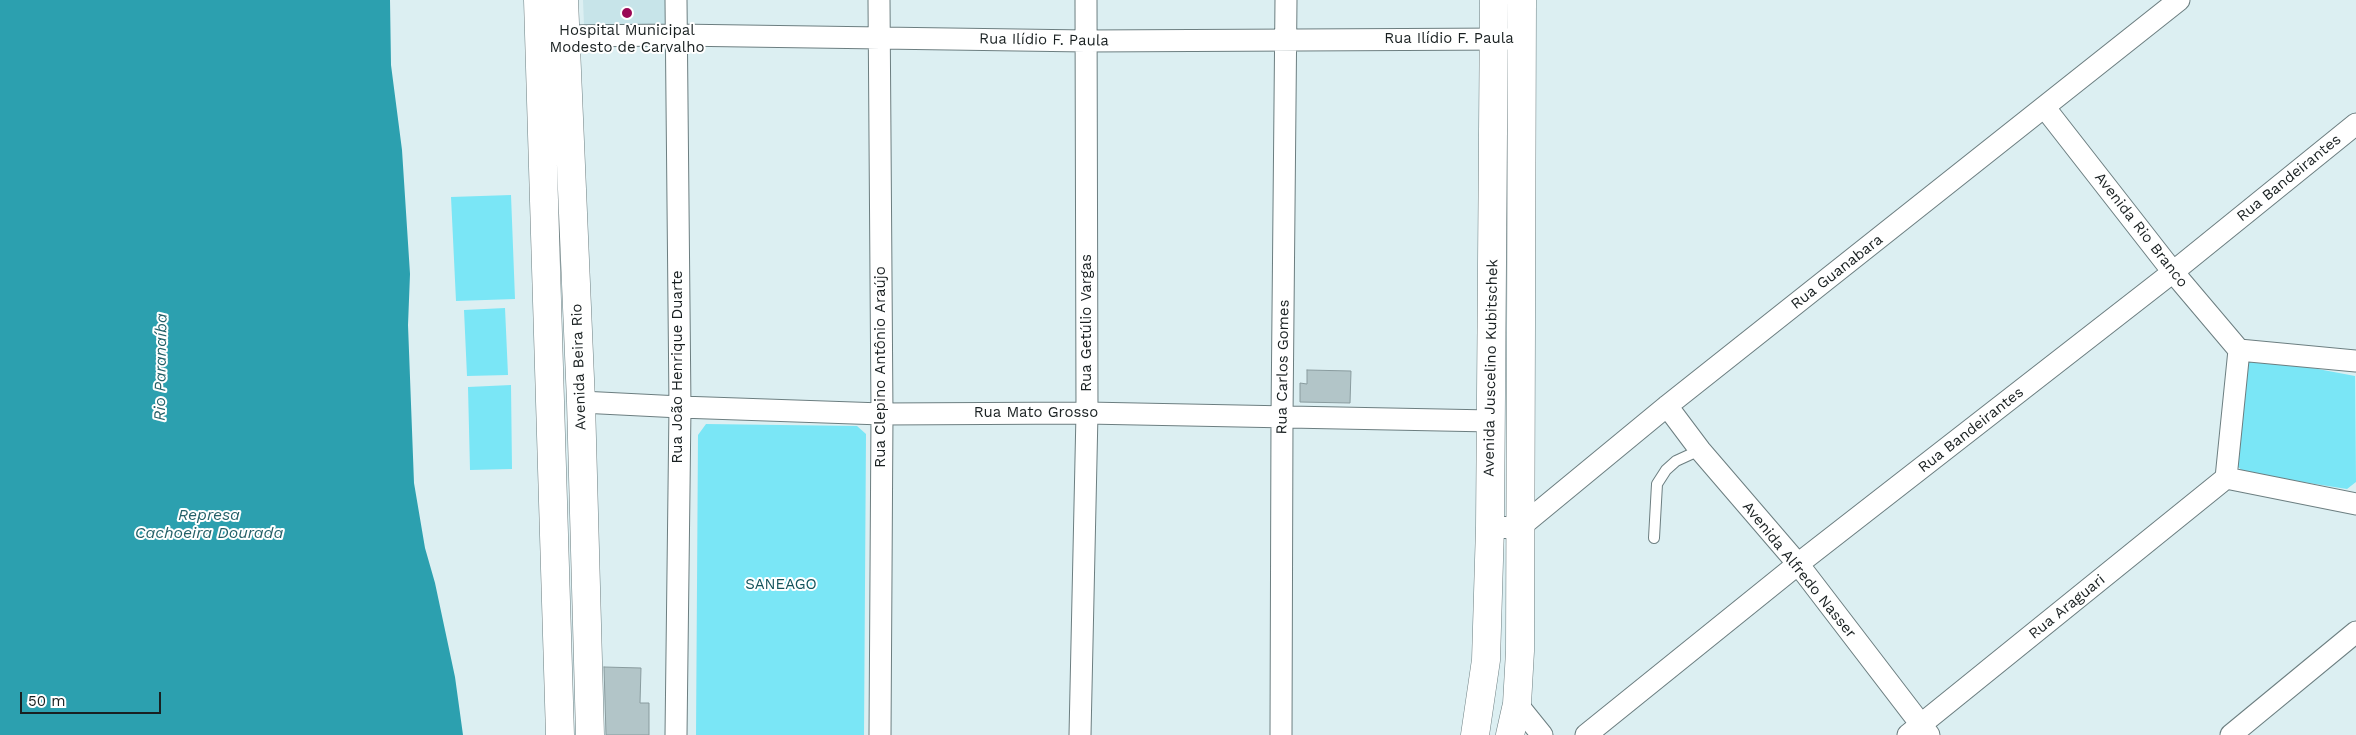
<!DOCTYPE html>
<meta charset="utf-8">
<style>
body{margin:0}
#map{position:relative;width:2356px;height:735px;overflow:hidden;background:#dceff2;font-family:"Work Sans",sans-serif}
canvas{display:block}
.scale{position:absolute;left:20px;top:692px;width:141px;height:22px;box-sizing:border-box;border:2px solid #192021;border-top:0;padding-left:6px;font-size:15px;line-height:18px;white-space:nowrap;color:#192021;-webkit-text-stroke:4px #fff;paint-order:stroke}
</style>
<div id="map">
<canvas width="2356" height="735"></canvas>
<div class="scale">50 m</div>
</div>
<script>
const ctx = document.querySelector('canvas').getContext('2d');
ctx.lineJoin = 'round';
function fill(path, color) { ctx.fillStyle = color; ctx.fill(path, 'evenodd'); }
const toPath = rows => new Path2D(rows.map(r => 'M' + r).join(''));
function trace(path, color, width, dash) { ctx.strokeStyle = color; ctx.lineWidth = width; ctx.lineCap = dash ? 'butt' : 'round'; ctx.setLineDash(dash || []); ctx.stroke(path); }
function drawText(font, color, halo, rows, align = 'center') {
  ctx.font = font + ' "Work Sans",sans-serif'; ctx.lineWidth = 4; ctx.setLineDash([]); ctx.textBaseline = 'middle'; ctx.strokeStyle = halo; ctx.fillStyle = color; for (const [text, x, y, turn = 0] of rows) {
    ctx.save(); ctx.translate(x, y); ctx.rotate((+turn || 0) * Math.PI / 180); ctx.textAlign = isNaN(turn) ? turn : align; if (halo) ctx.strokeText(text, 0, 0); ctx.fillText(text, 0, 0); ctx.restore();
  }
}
fill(toPath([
 [583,0,670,0,671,27,584,25]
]), '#c7e4e9');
fill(toPath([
 [511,195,515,299,456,301,451,197],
 [505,308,508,375,467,376,464,310],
 [2254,357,2355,376,2356,482,2347,489,2245,473,2237,466,2245,363],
 [511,385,512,469,470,470,468,387],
 [706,424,857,426,866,434,864,735,696,735,698,435]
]), '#7ae6f6');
fill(toPath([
 [0,0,390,0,391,65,402,150,410,274,408,325,414,483,425,548,435,583,455,677,463,735,0,735]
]), '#2ca0af');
const building = toPath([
 [1307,370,1351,371,1350,403,1300,402,1300,383,1307,384,1307,370],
 [604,667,641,668,640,703,649,703,649,735,606,735,604,667]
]);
fill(building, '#b2c5c8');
trace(building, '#899b9e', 1);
const lane = toPath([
 [1654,538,1657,484,1666,470,1676,461,1700,450]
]);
const street = toPath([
 [676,0,680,407,676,735],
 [879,0,882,414,880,735],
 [566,36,676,35,1086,41,1509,39],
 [2045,108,2173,272,2239,350],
 [2356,361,2239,350,2226,478,2356,504],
 [581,402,680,407,882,414,1087,413,1491,421],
 [1667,406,1700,450,1798,564,1929,735],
 [1490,527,1519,528,1667,406,2179,0],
 [1517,704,1542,735],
 [1080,735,1087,413,1086,0],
 [1281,735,1282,417,1286,0],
 [1586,735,1798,564,2173,272,2356,124],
 [1908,735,2226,478],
 [2231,735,2356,632]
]);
const secondary = toPath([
 [538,0,560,735],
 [564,0,581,402,590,735],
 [1475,735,1486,660,1490,527,1494,0],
 [1510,735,1517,704,1520,651,1522,0]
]);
trace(lane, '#6c7e80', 12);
trace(street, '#6c7e80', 23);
trace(secondary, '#6c7e80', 29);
trace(lane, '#fff', 10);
trace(street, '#fff', 21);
trace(secondary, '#fff', 28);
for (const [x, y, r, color] of [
 [627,13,6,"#9b0755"]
]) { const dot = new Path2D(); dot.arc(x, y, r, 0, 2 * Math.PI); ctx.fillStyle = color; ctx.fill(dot); trace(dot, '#fff', 2); }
drawText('15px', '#192021', '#fff', [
 ["Hospital Municipal",627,31],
 ["Modesto de Carvalho",627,48]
]);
drawText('15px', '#192021', '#fff', [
 ["Rua Ilídio F. Paula",1449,39],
 ["Rua Ilídio F. Paula",1044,40,1],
 ["Rua Bandeirantes",2289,178,-39],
 ["Avenida Rio Branco",2141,230,52],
 ["Rua Guanabara",1837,272,-38],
 ["Rua Getúlio Vargas",1087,323,-90],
 ["Avenida Beira Rio",579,367,-92],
 ["Rua João Henrique Duarte",678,367,-90],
 ["Rua Clepino Antônio Araújo",881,367,-90],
 ["Rua Carlos Gomes",1283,367,-89],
 ["Avenida Juscelino Kubitschek",1491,368,-89],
 ["Rua Mato Grosso",1036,413],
 ["Rua Bandeirantes",1971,430,-38],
 ["Avenida Alfredo Nasser",1799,570,51],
 ["Rua Araguari",2067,607,-39]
]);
drawText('15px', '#14535b', '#fff', [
 ["SANEAGO",781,585]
]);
drawText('italic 16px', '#246068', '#fff', [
 ["Rio Paranaíba",161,367,-89],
 ["Represa",209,515],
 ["Cachoeira Dourada",209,533]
]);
</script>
